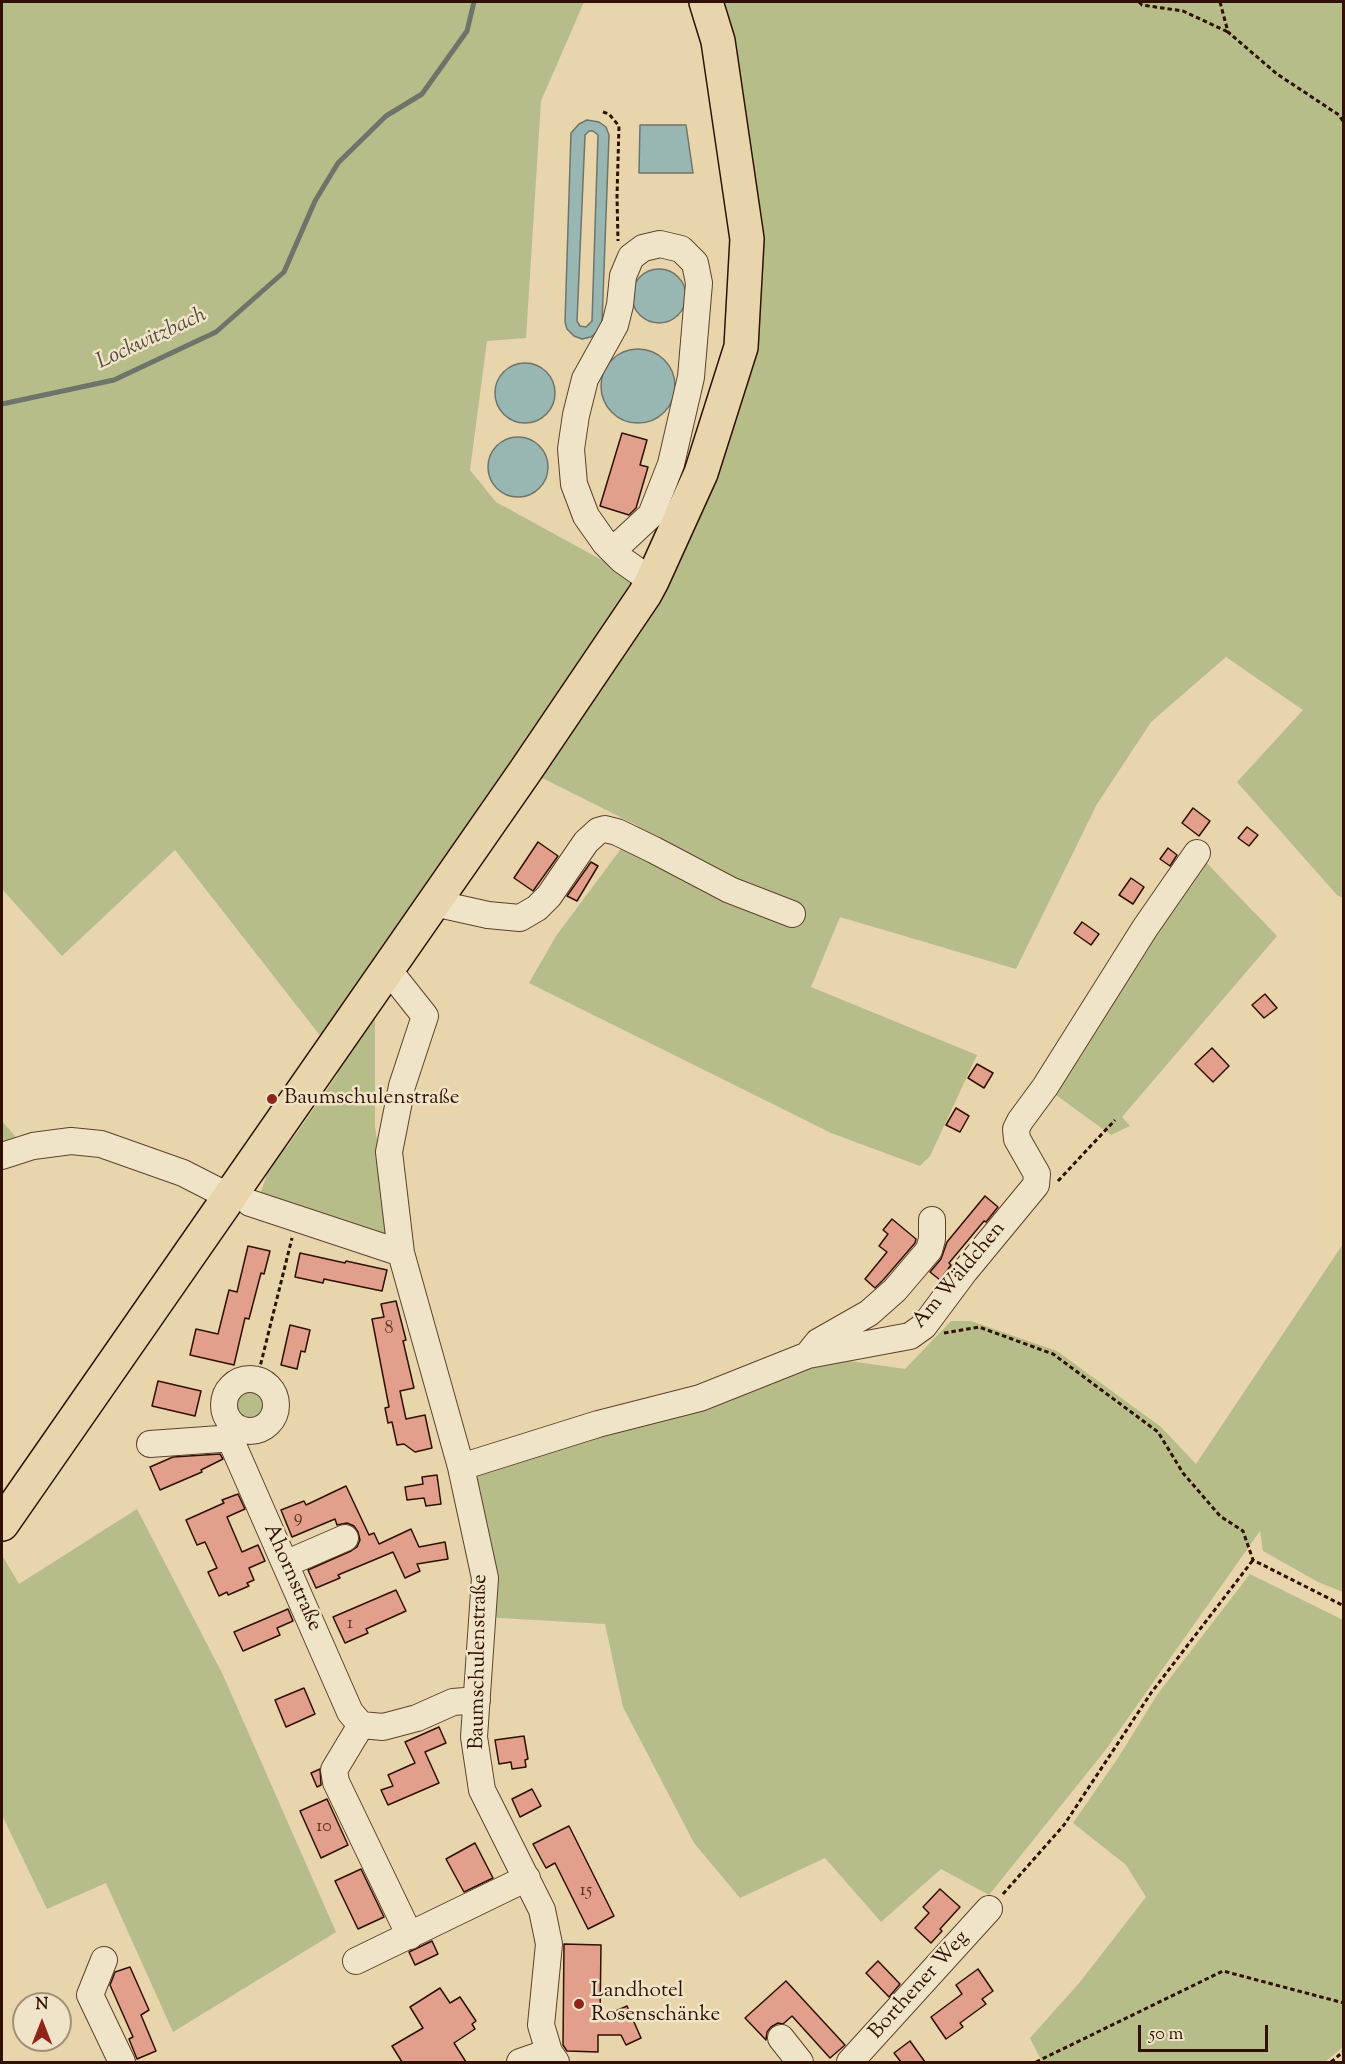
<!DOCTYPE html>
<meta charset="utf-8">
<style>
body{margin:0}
#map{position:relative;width:1345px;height:2064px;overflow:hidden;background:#e8d5ab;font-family:"Sorts Mill Goudy",serif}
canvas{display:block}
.frame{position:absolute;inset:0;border:3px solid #2f1001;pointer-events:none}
.north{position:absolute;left:12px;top:1992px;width:60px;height:60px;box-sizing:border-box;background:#f0e4c8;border:2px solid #a38f78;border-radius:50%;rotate:0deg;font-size:16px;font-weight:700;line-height:24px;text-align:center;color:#2f1001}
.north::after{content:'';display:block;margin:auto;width:21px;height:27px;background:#8f2418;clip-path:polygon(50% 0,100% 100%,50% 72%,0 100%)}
.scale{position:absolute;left:1138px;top:2025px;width:130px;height:27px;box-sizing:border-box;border:3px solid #2f1001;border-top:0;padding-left:8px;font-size:18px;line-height:21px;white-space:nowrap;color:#2f1001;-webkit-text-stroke:4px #f0e4c8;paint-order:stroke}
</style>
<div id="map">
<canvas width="1345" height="2064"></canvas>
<div class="frame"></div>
<div class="north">N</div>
<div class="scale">50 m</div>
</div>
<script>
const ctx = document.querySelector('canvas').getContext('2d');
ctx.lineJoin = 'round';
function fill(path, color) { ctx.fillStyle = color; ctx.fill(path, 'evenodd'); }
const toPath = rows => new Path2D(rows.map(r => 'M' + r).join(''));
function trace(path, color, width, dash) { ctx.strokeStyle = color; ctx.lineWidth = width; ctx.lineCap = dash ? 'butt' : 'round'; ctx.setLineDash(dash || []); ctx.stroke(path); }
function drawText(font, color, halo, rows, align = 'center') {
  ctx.font = font + ' "Sorts Mill Goudy",serif'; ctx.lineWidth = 5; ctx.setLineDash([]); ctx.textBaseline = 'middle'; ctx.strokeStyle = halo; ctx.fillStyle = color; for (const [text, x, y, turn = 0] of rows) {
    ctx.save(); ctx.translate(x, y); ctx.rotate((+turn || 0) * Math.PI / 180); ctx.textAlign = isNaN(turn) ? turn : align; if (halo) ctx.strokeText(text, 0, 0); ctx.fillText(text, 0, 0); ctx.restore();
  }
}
fill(toPath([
 [2,2,584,2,541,101,526,338,487,341,470,470,496,502,640,581,322,1038,175,850,62,956,2,889],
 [715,2,1343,2,1343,898,1337,895,1237,782,1303,710,1226,657,1151,722,1097,804,1016,969,840,917,811,987,977,1055,930,1156,920,1166,831,1133,529,983,556,936,638,826,526,770,645,594,752,351],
 [1197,853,1277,936,1122,1117,1130,1126,1111,1135,1045,1087],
 [375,1007,375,1127,390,1222,390,1234,378,1240,258,1200,272,1160,287,1147,337,1075,344,1051],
 [2,1121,20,1142,2,1148],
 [1343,1244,1343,1592,1318,1582,1263,1551,1260,1531,1104,1752,989,1895,941,1869,881,1922,825,1858,740,1898,694,1843,623,1707,605,1624,482,1617,461,1467,808,1355,905,1369,951,1321,971,1321,1057,1351,1161,1427,1196,1464],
 '234 1404a17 17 0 1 1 34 0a17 17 0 1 1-34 0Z',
 [137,1509,223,1675,336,1932,173,2032,106,1883,47,1909,2,1815,2,1555,19,1584],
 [1250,1574,1343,1620,1343,2047,1325,2062,1042,2062,1030,2038,1080,1982,1146,1897,1126,1865,1073,1823,1118,1758,1157,1695]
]), '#b6bd88');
const water = toPath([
 [587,120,599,122,606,127,609,135,602,323,598,331,591,337,582,339,574,336,567,329,565,322,571,133,579,124,587,120],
 [589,131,593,131,598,135,592,321,586,327,580,326,577,321,585,135,589,131],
 [640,125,686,125,693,173,639,173,640,125],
 '632 296a27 27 0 1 1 54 0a27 27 0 1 1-54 0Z',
 '601 386a37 37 0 1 1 74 0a37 37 0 1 1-74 0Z',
 '495 393a30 30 0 1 1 60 0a30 30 0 1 1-60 0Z',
 '488 467a30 30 0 1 1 60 0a30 30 0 1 1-60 0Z'
]);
fill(water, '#99b7b2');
trace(water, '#6f746b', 1.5);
trace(toPath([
 [2,404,114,380,216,332,284,272,315,201,338,163,386,116,422,94,467,31,474,2]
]), '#6f746b', 5);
const building = toPath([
 [622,433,647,440,640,465,648,467,636,508,629,515,600,506,622,433],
 [1193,808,1210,821,1199,836,1182,823,1193,808],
 [1247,827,1258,835,1249,846,1238,838,1247,827],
 [538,842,558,856,533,891,514,878,538,842],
 [1168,848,1177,855,1170,866,1160,859,1168,848],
 [591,862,598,866,577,901,567,896,591,862],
 [1131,878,1144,887,1133,904,1119,895,1131,878],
 [1082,922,1099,934,1091,945,1074,933,1082,922],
 [1265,994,1277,1008,1264,1018,1252,1005,1265,994],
 [1212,1048,1229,1066,1213,1082,1195,1064,1212,1048],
 [977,1064,993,1073,984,1088,968,1078,977,1064],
 [956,1108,969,1116,960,1132,946,1125,956,1108],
 [985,1196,998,1207,986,1222,984,1221,949,1263,951,1265,940,1280,930,1272,941,1259,947,1242,985,1196],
 [892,1219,916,1239,915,1243,884,1279,875,1288,865,1279,887,1252,879,1246,888,1234,883,1230,892,1219],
 [248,1246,270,1251,264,1274,261,1273,249,1319,245,1318,234,1365,190,1355,196,1329,218,1334,229,1290,237,1292,248,1246],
 [300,1253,345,1263,346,1261,387,1270,382,1291,324,1279,323,1283,295,1277,300,1253],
 [396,1301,406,1340,403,1341,414,1388,400,1391,406,1419,425,1415,432,1448,415,1452,404,1444,397,1445,392,1422,388,1423,385,1408,389,1407,372,1319,384,1317,381,1304,396,1301],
 [290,1325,310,1330,305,1352,301,1351,297,1369,281,1365,290,1325],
 [158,1381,201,1391,195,1416,152,1406,158,1381],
 [220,1454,223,1459,201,1470,202,1472,160,1490,150,1467,173,1457,220,1454],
 [437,1475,441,1504,426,1506,424,1498,407,1500,405,1487,423,1484,422,1477,437,1475],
 [346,1486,369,1535,374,1533,379,1544,411,1529,419,1547,445,1542,448,1559,417,1564,420,1571,405,1578,393,1552,338,1575,340,1578,316,1588,308,1570,351,1551,357,1547,360,1540,358,1532,354,1526,347,1523,337,1525,335,1519,292,1537,281,1510,304,1501,306,1505,346,1486],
 [238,1494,245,1509,227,1517,242,1552,258,1545,265,1561,249,1568,254,1580,247,1583,249,1586,228,1595,227,1592,219,1596,208,1572,217,1568,205,1542,197,1545,186,1520,224,1503,222,1500,238,1494],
 [396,1590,406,1611,366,1629,368,1633,345,1643,333,1617,396,1590],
 [288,1609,293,1621,277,1628,280,1635,243,1651,234,1632,288,1609],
 [304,1688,315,1714,286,1727,275,1700,304,1688],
 [439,1727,446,1743,425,1752,439,1783,388,1805,381,1790,393,1786,388,1775,415,1763,405,1742,439,1727],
 [524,1736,528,1759,525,1760,526,1767,512,1769,511,1762,499,1764,495,1740,524,1736],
 [320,1769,321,1785,317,1787,311,1773,320,1769],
 [532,1789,541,1806,520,1817,512,1799,532,1789],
 [327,1799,348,1845,321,1858,300,1811,327,1799],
 [569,1826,614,1916,588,1929,555,1863,546,1868,533,1844,569,1826],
 [475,1843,493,1878,464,1892,446,1859,475,1843],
 [361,1869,384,1917,358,1929,335,1881,361,1869],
 [940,1889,960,1907,940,1929,942,1931,931,1943,915,1928,929,1913,923,1907,940,1889],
 [432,1941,438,1954,415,1965,409,1952,432,1941],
 [564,1944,601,1945,600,2018,627,2006,641,2038,626,2045,621,2035,598,2035,598,2052,567,2051,563,2045,564,1944],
 [878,1961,900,1984,889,1997,866,1973,878,1961],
 [130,1967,149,2010,141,2015,156,2051,137,2059,129,2039,133,2037,110,1985,115,1972,130,1967],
 [978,1969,993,1991,982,1999,986,2004,960,2023,963,2027,946,2039,931,2017,962,1994,956,1985,978,1969],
 [786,1981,845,2045,830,2058,792,2016,783,2024,778,2023,771,2027,767,2032,766,2040,745,2018,786,1981],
 [440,1988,450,2003,460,1997,476,2021,472,2024,475,2029,454,2043,466,2062,402,2062,392,2046,423,2028,410,2007,440,1988],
 [910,2041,925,2062,901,2062,894,2053,910,2041]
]);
fill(building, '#e19f8c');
trace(building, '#2f1001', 1.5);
const minor = toPath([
 [611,549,623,541,651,515,671,464,691,377,699,283,695,263,681,249,660,244,643,248,631,257,623,276,620,305,615,325,585,379,576,415,571,449,574,484,586,516,605,543,622,560,652,581],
 [434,903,488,915,520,918,537,908,549,896,586,842,598,831,605,829,617,832,654,850,730,890,792,914],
 [387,971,394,977,425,1016,402,1086,389,1152,401,1253,461,1467,485,1578,474,1737,482,1790,542,1910,549,1944,541,2025,549,2052,556,2062],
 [2,1156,33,1146,71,1141,101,1144,183,1173,228,1196],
 [250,1203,401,1253],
 [810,1352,818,1342,869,1313,895,1290,929,1250,932,1239,932,1220],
 '224 1405a26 26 0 1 1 52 0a26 26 0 1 1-52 0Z',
 [237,1428,232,1443,350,1712,361,1725,383,1727,417,1718,453,1702,477,1700],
 [150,1444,234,1438],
 [461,1467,598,1424,700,1398,808,1355,910,1336,924,1326,965,1271,1036,1185,1037,1174,1017,1139,1016,1129,1020,1121,1045,1087,1145,928,1197,853],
 [285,1564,345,1538],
 [361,1725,334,1770,336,1782,410,1936],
 [104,1960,90,1995,122,2062],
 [356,1961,527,1878],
 [781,2038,800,2062],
 [520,2062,549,2052],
 [850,2062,989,1909]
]);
const major = toPath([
 [2,1524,526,770,645,594,652,581,701,473,741,347,747,239,718,41,706,2]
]);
trace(minor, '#5d412c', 28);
trace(major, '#2f1001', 36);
trace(toPath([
 [1139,2,1142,5,1183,11,1228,32],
 [1220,2,1228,32,1277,74,1339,115,1344,123],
 [603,112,609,114,619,126,617,196,618,241],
 [1058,1181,1115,1120],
 [944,1333,979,1327,1053,1354,1158,1432,1183,1473,1220,1516,1243,1531,1253,1560,1344,1606],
 [257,1379,292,1238],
 [1003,1894,1064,1825,1151,1693,1253,1560],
 [1036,2062,1223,1971,1344,2003],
 [1331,2062,1344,2051]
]), '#2f1001', 3, [4.5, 3]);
trace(minor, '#f0e4c8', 26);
trace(major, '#e8d5ab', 33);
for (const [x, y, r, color] of [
 [272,1099,6,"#8f2418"],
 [579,2004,6,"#8f2418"]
]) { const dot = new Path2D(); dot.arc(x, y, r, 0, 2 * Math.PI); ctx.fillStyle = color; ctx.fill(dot); trace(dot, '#f0e4c8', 2); }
drawText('18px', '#5c3424', null, [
 ["8",389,1330],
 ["9",298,1519],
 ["1",350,1625],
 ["10",324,1828],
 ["15",586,1892]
]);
drawText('21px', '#2f1001', '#f0e4c8', [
 ["Baumschulenstraße",284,1099],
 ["Landhotel",591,1992],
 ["Rosenschänke",591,2016]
], 'left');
drawText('21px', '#2f1001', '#f0e4c8', [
 ["Am Wäldchen",960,1276,-50],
 ["Ahornstraße",291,1578,66],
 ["Baumschulenstraße",480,1662,-89],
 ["Borthener Weg",920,1986,-48]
]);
drawText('italic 22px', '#544a3f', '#f0e4c8', [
 ["Lockwitzbach",152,340,-25]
]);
</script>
